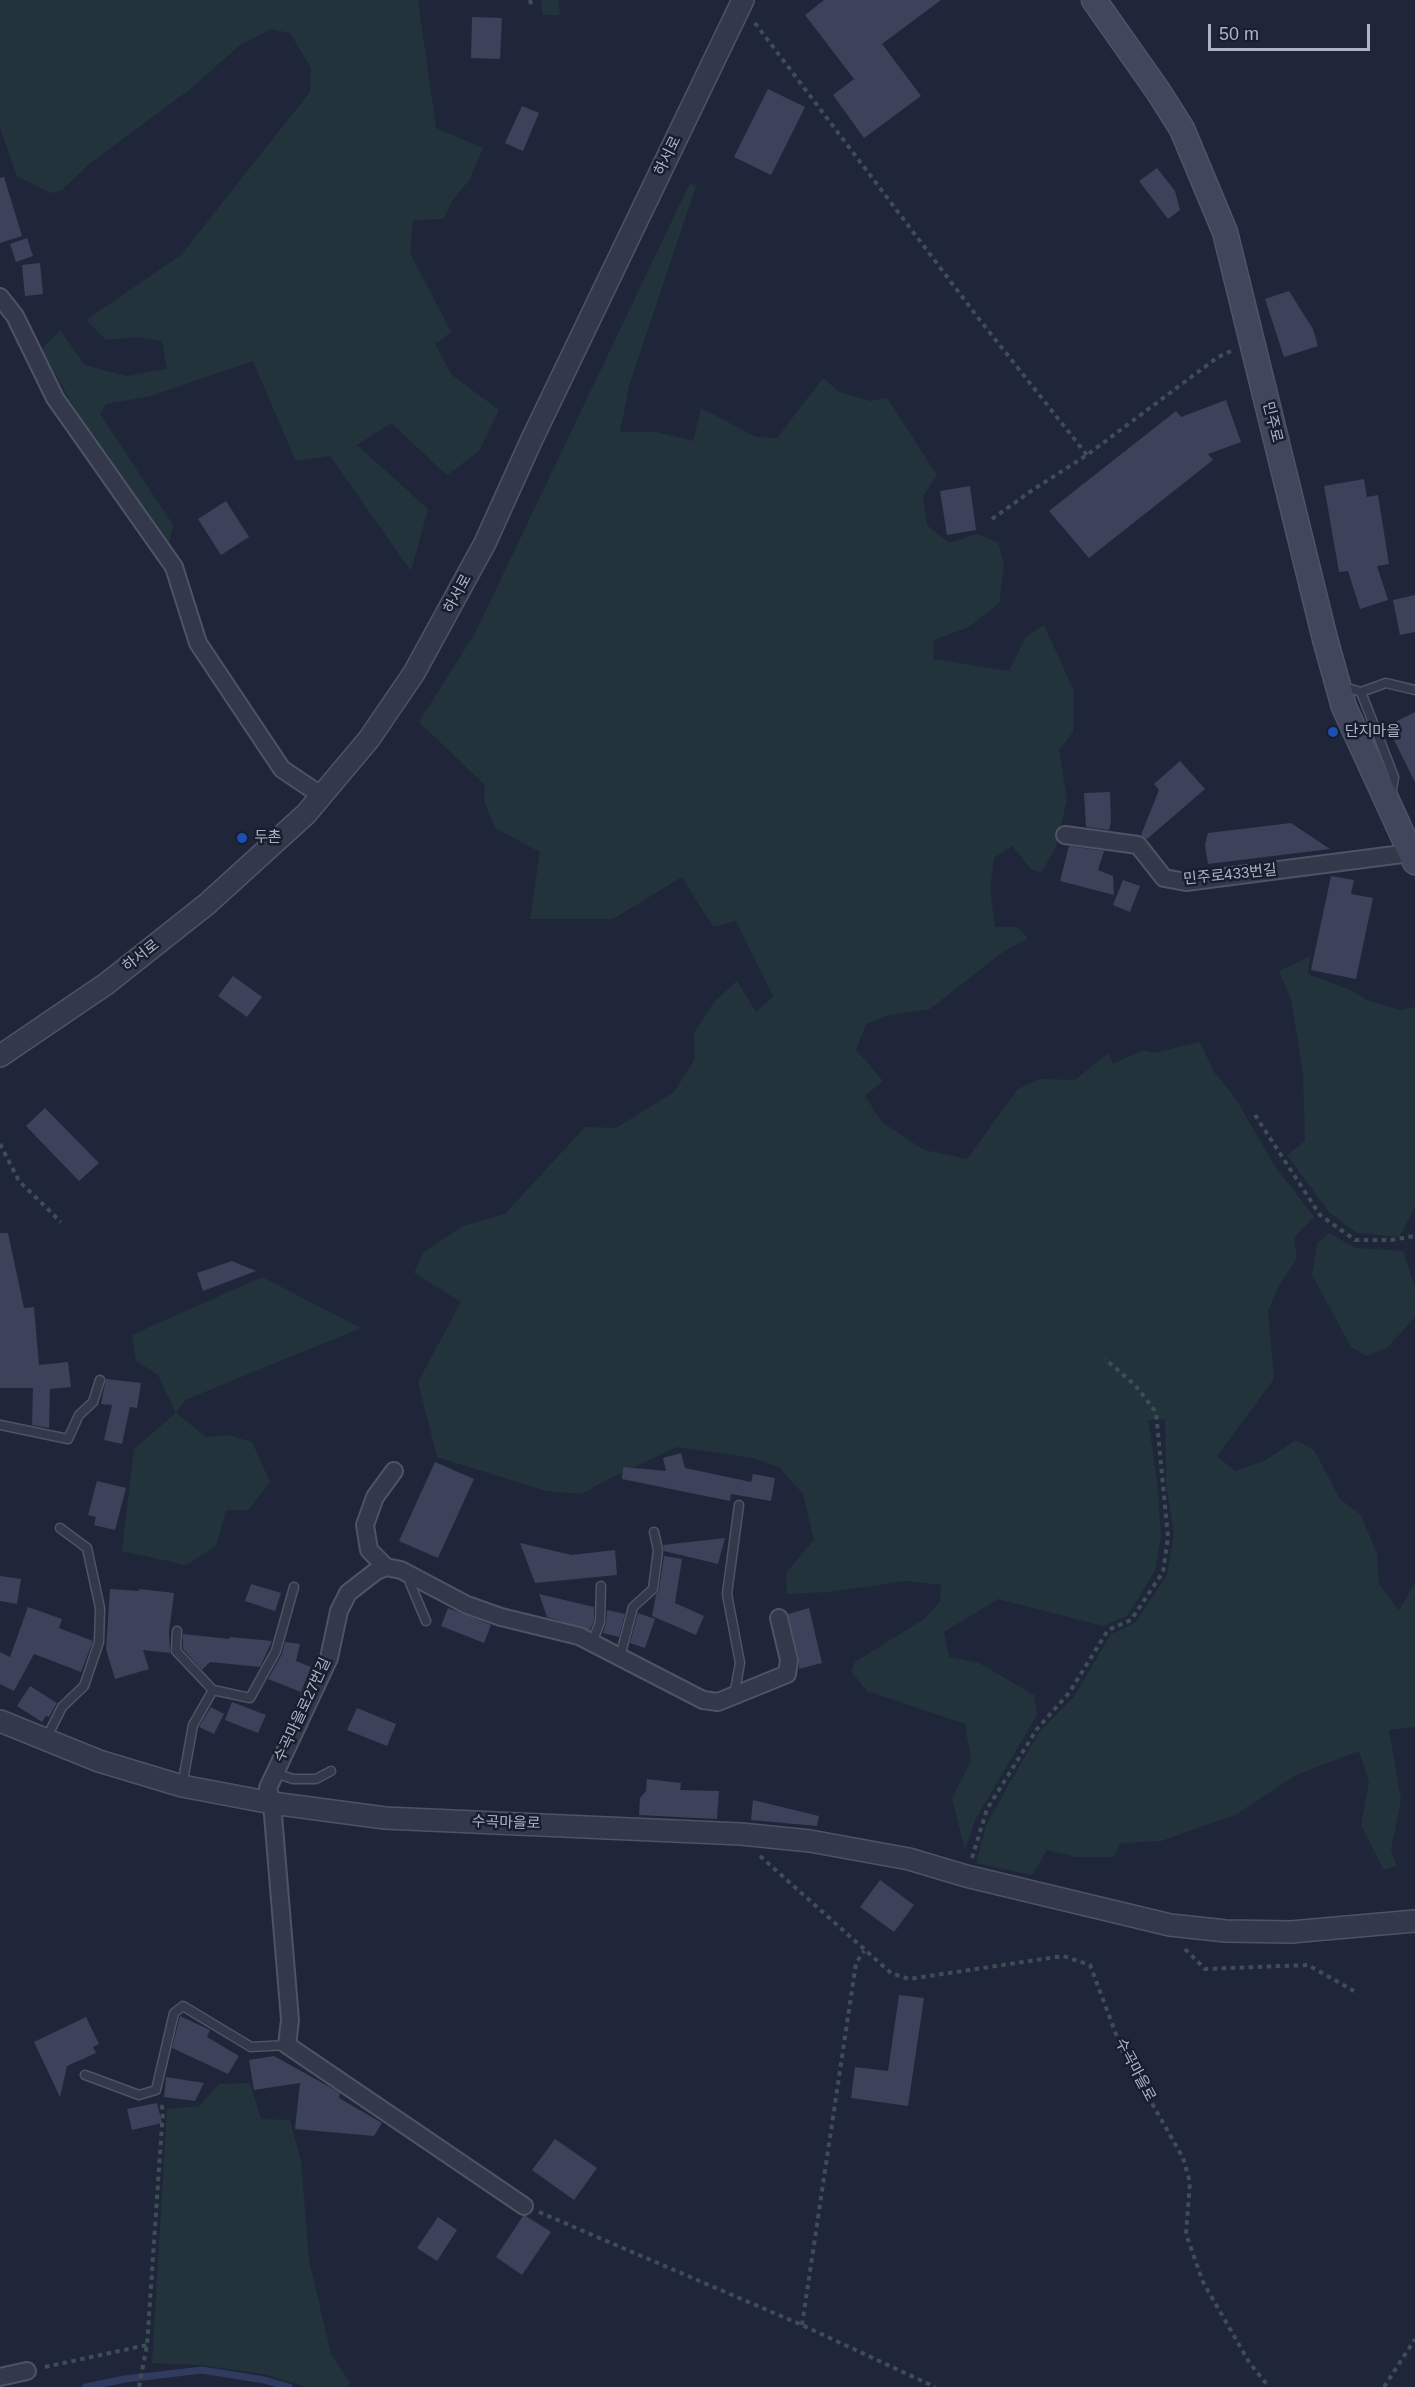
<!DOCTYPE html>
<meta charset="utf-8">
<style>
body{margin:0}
#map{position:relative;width:1415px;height:2387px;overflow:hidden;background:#20263a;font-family:Arial,sans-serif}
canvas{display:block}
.scale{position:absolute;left:1208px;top:24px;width:162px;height:27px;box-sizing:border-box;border:3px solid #aeb3c7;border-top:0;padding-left:8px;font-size:18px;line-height:21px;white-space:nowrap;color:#aeb3c7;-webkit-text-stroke:4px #191e2f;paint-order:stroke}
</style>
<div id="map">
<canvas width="1415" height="2387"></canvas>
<div class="scale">50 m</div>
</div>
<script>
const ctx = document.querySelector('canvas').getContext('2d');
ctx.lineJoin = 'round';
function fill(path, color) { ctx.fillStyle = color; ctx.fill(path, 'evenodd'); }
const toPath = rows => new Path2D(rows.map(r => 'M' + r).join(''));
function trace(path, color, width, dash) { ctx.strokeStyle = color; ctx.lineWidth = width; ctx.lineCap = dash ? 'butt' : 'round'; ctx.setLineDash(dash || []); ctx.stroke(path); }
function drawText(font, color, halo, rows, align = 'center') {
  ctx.font = font + ' Arial,"Noto Sans KR",sans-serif'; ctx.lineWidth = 5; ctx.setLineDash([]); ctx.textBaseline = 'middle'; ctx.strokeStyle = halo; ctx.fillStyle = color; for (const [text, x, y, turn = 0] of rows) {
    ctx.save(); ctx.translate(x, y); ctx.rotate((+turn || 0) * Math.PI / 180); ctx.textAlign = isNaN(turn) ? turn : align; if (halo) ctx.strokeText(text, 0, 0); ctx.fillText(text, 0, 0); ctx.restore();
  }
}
fill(toPath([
 [0,0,418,0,436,128,483,148,470,179,452,201,444,219,413,220,410,253,451,332,435,344,452,375,499,410,479,451,447,475,391,423,357,445,428,509,411,571,330,456,296,461,253,361,151,396,106,404,100,414,173,525,169,545,79,415,41,350,60,330,85,365,126,376,167,369,162,341,138,337,106,340,86,320,181,255,310,92,311,68,290,33,271,29,239,46,189,90,89,164,62,190,50,193,17,176,0,128],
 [541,0,558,0,560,15,543,15],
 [690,183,696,186,629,386,620,432,656,432,693,441,701,408,756,437,777,438,823,378,839,392,870,401,887,398,937,475,923,496,927,525,949,543,977,534,998,542,1004,566,999,603,969,627,934,640,933,659,1009,671,1026,637,1044,625,1074,691,1073,732,1059,750,1067,800,1056,847,1041,873,1031,869,1012,846,994,858,990,888,995,927,1017,927,1028,938,1000,954,930,1009,885,1016,866,1024,856,1050,883,1081,865,1096,882,1122,924,1150,967,1159,1018,1089,1040,1079,1075,1080,1108,1053,1113,1064,1143,1050,1154,1053,1200,1042,1214,1072,1236,1099,1274,1165,1314,1217,1294,1238,1297,1258,1280,1284,1268,1311,1274,1379,1217,1456,1235,1471,1264,1461,1296,1440,1314,1450,1340,1499,1361,1515,1377,1554,1379,1584,1399,1610,1415,1583,1415,1727,1389,1730,1401,1799,1391,1850,1397,1866,1384,1870,1361,1825,1369,1782,1359,1751,1296,1775,1235,1815,1161,1841,1121,1843,1113,1857,1076,1857,1047,1850,1032,1875,976,1863,987,1823,1039,1732,1074,1697,1111,1634,1135,1623,1167,1575,1174,1534,1166,1483,1165,1419,1148,1420,1157,1480,1161,1537,1155,1571,1127,1616,1103,1626,998,1599,944,1632,949,1657,979,1663,1034,1695,1037,1715,976,1818,965,1850,952,1798,971,1761,965,1724,867,1691,851,1671,855,1662,924,1619,940,1602,941,1585,906,1581,829,1592,787,1594,786,1573,814,1540,803,1494,780,1468,753,1458,677,1447,610,1478,582,1494,546,1491,437,1457,418,1382,461,1302,414,1273,424,1252,463,1226,505,1214,585,1127,616,1128,674,1092,695,1059,694,1033,714,1002,737,981,756,1012,773,996,736,921,713,927,682,877,613,919,530,919,540,852,495,828,484,801,485,785,419,722,475,633],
 [1310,956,1308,974,1353,991,1366,1000,1400,1010,1415,1007,1415,1207,1399,1237,1357,1233,1329,1212,1287,1155,1305,1141,1303,1073,1291,999,1279,971],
 [1329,1233,1355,1248,1403,1251,1415,1288,1415,1317,1388,1347,1367,1356,1351,1347,1312,1275,1317,1244],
 [262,1277,361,1328,185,1400,176,1413,206,1437,228,1435,252,1442,270,1482,248,1510,226,1510,216,1546,186,1565,122,1551,134,1449,176,1413,158,1375,136,1361,132,1335],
 [250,2083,261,2119,290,2120,301,2162,309,2260,331,2354,350,2383,348,2387,306,2387,264,2374,201,2365,152,2363,167,2109,199,2106,219,2084]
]), '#22333b');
trace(toPath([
 [86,2387,125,2379,202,2370,264,2380,289,2387]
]), '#313b60', 7);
fill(toPath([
 [824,0,941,0,882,44,921,96,864,138,833,95,854,79,805,15],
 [472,17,502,18,500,59,471,58],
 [768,89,805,107,771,175,734,157],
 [522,106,539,113,523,151,505,143],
 [1157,168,1175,191,1180,210,1168,219,1139,181],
 [4,177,22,236,0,243,0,178],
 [27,238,33,256,16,262,10,244],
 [40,263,43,294,25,296,22,265],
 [1289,291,1313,329,1318,346,1284,357,1265,299],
 [1226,400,1241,442,1208,454,1213,460,1089,558,1049,511,1176,411,1181,417],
 [1364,479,1367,497,1378,495,1389,564,1377,566,1388,600,1360,609,1348,571,1339,572,1324,486],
 [970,486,976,530,947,535,940,491],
 [226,501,249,537,221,555,198,519],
 [1415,595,1415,632,1400,635,1393,600],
 [1415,712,1415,782,1387,726],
 [1180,761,1205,789,1147,839,1141,835,1159,790,1154,784],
 [1110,792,1111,821,1109,830,1086,827,1084,793],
 [1291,823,1330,849,1208,864,1205,845,1208,833],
 [1069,846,1104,851,1098,870,1113,876,1114,895,1060,881],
 [1331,876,1354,880,1351,894,1373,898,1356,979,1311,970],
 [1123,880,1140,886,1130,912,1113,905],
 [233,976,262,997,247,1017,218,996],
 [45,1108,99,1163,79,1181,26,1126],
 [0,1233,8,1233,24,1308,34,1307,39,1365,68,1362,71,1387,50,1389,49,1428,32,1425,33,1388,0,1388],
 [232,1261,256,1271,203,1291,197,1273],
 [106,1379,141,1383,137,1408,130,1407,122,1444,104,1440,112,1405,101,1404],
 [681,1453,685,1468,751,1482,753,1474,775,1478,771,1501,731,1494,730,1501,622,1479,623,1467,666,1471,663,1458],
 [435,1462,474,1479,438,1558,399,1541],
 [97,1481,126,1488,115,1530,94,1525,96,1517,88,1515],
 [725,1538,718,1564,664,1551,663,1545],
 [520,1543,572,1555,615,1550,617,1575,535,1583],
 [664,1556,682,1559,675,1603,704,1616,696,1635,652,1616,656,1595,659,1590],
 [0,1576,21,1579,17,1604,0,1601],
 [251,1584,281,1593,275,1611,245,1601],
 [110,1589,139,1591,139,1589,174,1593,169,1632,170,1653,143,1650,149,1669,115,1679,106,1649],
 [539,1594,594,1607,594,1621,590,1630,547,1617],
 [28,1607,62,1619,59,1628,93,1641,81,1672,34,1654,14,1691,0,1684,0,1652,10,1657],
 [448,1608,491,1625,484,1643,441,1626],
 [809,1608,822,1663,799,1669,799,1658,788,1614],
 [607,1610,625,1614,619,1637,603,1633,606,1623],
 [638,1613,655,1619,645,1648,630,1643],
 [183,1634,229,1639,230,1637,272,1641,260,1667,210,1662,202,1670,183,1649],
 [285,1642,300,1644,296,1661,311,1667,301,1692,268,1679,282,1654],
 [30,1686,57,1703,49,1717,46,1716,42,1722,17,1706],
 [232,1702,266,1715,258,1733,225,1720],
 [211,1707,224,1714,214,1734,199,1727],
 [357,1708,396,1724,387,1746,347,1730],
 [647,1779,681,1783,680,1790,719,1791,717,1819,639,1815,640,1798,646,1791],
 [753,1800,819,1816,817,1826,751,1820],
 [880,1880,914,1905,894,1932,860,1907],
 [899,1995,924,1998,908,2106,851,2098,855,2067,888,2071],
 [180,2016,210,2030,207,2037,239,2056,228,2074,172,2048],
 [86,2017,99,2044,93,2047,96,2053,67,2066,60,2097,34,2042],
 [274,2056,328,2086,340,2093,339,2098,382,2123,374,2136,295,2129,300,2083,254,2090,249,2060],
 [166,2077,204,2083,195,2101,164,2097],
 [157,2103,162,2123,132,2130,127,2109],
 [555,2139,597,2168,574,2200,532,2170],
 [523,2216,526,2216,551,2232,522,2275,496,2257],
 [438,2217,457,2230,437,2261,417,2248]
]), '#3b425a');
const service = toPath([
 [1341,686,1361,692,1386,683,1415,690],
 [1361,692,1394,777,1391,796],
 [0,1425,68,1439,79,1415,93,1402,100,1380],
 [413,1576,410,1583,426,1621],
 [177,1631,176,1651,213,1690,250,1698,276,1651,294,1587],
 [592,1643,600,1622,601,1586],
 [620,1657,633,1607,653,1589,658,1550,654,1532],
 [734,1696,740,1663,727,1594,739,1505],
 [46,1739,62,1707,84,1686,99,1642,100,1608,87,1548,60,1528],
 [275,1773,293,1779,316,1779,331,1771],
 [182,1786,193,1725,213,1690],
 [85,2075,139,2095,156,2090,174,2013,183,2006,251,2047,287,2045]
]);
const minor = toPath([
 [0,297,15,316,55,398,174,567,198,643,282,769,322,796],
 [1065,835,1138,845,1164,878,1186,882,1410,853],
 [386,1567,369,1550,365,1525,375,1497,394,1471],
 [524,2206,287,2045,290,2020,272,1803,268,1788,329,1658,339,1611,348,1593,375,1572,386,1567,401,1570,467,1605,501,1617,579,1636,703,1700,718,1702,787,1674,789,1660,779,1618],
 [0,2377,27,2371]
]);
const tertiary = toPath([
 [0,1056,106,984,207,904,306,814,369,739,414,673,485,543,532,439,743,0],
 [0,1721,99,1761,182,1786,272,1803,385,1818,741,1834,810,1841,909,1859,966,1876,1170,1925,1226,1931,1291,1932,1415,1921]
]);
const secondary = toPath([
 [1094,0,1158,91,1182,129,1225,232,1325,639,1344,707,1415,862]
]);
trace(service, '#4e5365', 11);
trace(minor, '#4e5365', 20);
trace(tertiary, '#4e5365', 24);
trace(secondary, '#4e5365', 27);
trace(toPath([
 [530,0,532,8],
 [755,23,979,319,1087,455],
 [992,519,1031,491,1087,455,1218,357,1233,350],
 [1255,1115,1320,1215,1355,1240,1391,1240,1415,1236],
 [0,1144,19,1181,61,1222],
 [760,1856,891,1973,909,1979,1063,1956,1090,1965,1122,2050,1183,2158,1190,2182,1186,2234,1203,2282,1249,2362,1269,2387],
 [972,1858,987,1809,1037,1729,1069,1693,1108,1630,1131,1620,1163,1572,1168,1537,1156,1412,1135,1385,1105,1359],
 [1185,1949,1205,1969,1308,1965,1354,1991],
 [539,2212,802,2325,935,2387],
 [802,2325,856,1963,864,1951],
 [45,2367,147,2345],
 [139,2387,147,2345,163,2110,160,2102],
 [1384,2387,1415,2339]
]), '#3c4f55', 4, [4.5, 4.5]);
trace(service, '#33394a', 8);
trace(minor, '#33394a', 16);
trace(tertiary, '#33394a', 21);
trace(secondary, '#41465d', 24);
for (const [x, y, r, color] of [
 [1333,732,6,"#1a4fb4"],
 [242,838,6,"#1a4fb4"]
]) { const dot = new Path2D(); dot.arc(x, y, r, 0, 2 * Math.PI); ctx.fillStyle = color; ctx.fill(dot); trace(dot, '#191e2f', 2); }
drawText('15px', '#aeb3c7', '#191e2f', [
 ["하서로",668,156,-64],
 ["민주로",1272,422,76],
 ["하서로",458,594,-62],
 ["민주로433번길",1230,875,-6],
 ["하서로",141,956,-38],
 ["수곡마을로27번길",303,1710,-65],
 ["수곡마을로",506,1823,2],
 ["수곡마을로",1135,2070,62]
]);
drawText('15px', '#aeb3c7', '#191e2f', [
 ["단지마을",1345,732],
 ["두촌",254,838]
], 'left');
</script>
